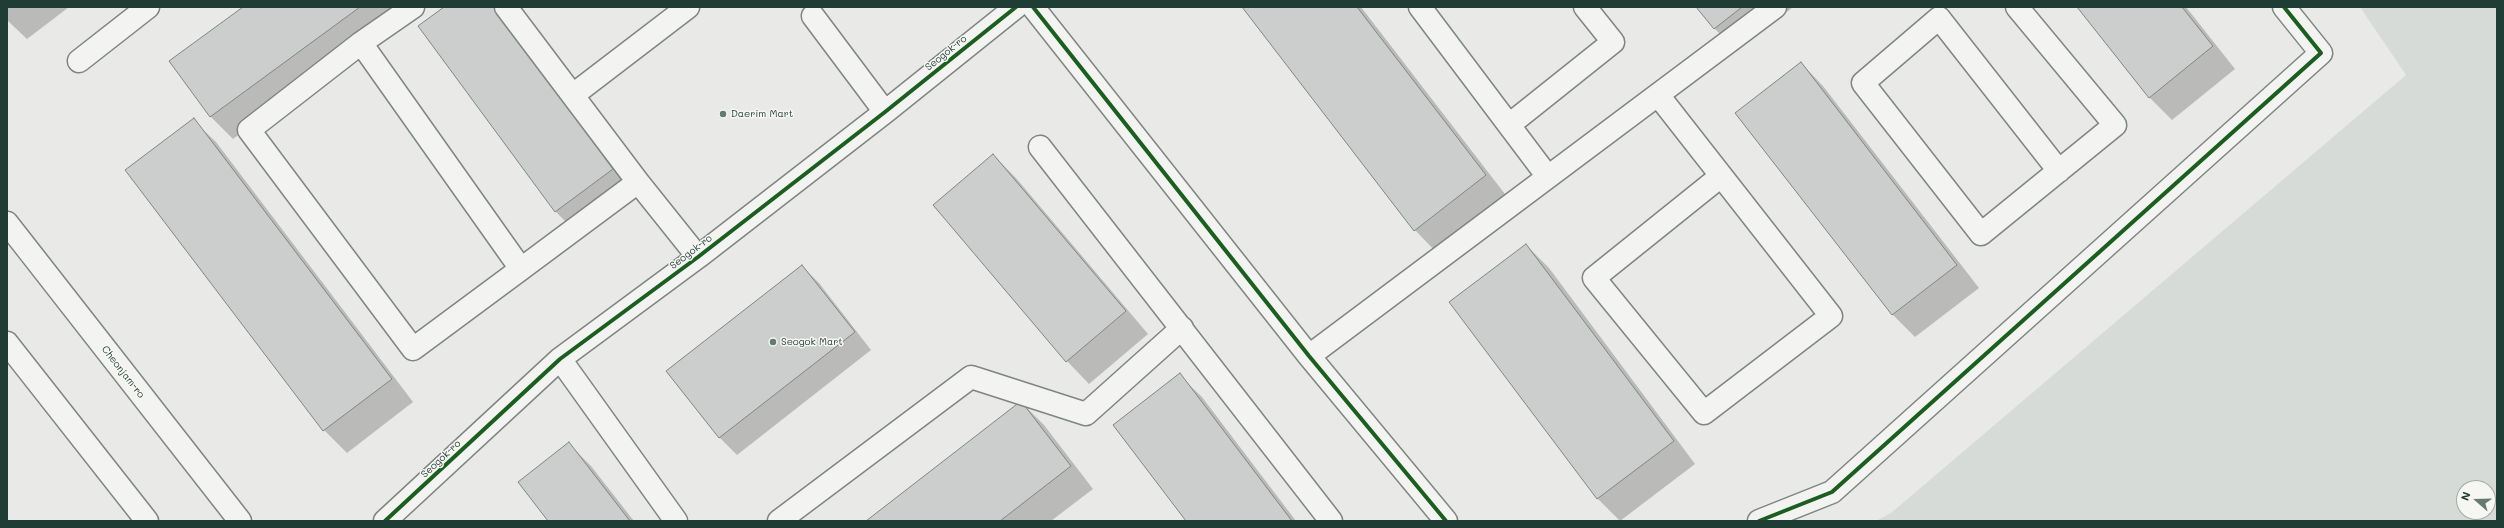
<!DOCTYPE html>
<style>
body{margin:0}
#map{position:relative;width:2504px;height:528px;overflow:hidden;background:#e9eae8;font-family:Mali,sans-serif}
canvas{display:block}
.frame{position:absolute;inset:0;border:8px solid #1f3d34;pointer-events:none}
.north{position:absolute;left:2456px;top:480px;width:40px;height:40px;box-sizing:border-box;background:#f6f6f2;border:1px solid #a0aca6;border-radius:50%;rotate:290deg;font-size:11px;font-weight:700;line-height:16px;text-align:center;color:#1f3d34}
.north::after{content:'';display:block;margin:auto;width:14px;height:18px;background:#667a73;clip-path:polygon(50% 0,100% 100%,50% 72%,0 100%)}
</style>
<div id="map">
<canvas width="2504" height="528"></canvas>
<div class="frame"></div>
<div class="north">N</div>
</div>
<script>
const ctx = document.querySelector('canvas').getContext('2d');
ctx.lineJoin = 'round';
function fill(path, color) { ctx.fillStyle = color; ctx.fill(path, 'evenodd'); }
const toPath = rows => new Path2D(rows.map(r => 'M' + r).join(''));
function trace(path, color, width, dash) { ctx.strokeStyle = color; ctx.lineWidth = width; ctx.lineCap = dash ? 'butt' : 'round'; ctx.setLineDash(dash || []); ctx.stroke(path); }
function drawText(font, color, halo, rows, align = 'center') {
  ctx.font = font + ' Mali,sans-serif'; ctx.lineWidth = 3; ctx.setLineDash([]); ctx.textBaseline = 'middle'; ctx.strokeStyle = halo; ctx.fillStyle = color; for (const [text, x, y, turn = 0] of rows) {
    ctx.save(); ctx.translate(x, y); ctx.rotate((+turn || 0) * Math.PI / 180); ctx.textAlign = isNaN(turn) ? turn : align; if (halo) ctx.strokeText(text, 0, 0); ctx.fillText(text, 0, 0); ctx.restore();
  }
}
fill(toPath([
 [2360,7,2497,7,2497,521,1876,521,1891,513,2406,75],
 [2464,488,2488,488,2488,512,2464,512]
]), '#d6dbd7');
fill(toPath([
 [7,7,69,7,27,39,7,20],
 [245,7,396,7,402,15,233,139,211,117,170,62],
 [445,7,499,7,635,192,578,234,556,212,420,26],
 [1243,7,1361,7,1508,198,1437,253,1415,230],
 [1698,7,1793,7,1737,51,1715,29],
 [2078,7,2186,7,2235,69,2172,120,2149,97],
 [1801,63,1823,86,1979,288,1915,337,1893,315],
 [193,120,216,142,413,402,347,453,324,430,127,171],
 [993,155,1016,178,1148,334,1089,384,1067,361,934,205],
 [1526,245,1549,268,1695,464,1620,521,1597,498],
 [802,266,819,283,871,350,737,455,720,438,667,371],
 [1179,375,1202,397,1296,521,1187,521],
 [1021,402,1044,425,1093,489,1051,521,868,521],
 [569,444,591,466,634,521,550,521]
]), '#0003');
const building = toPath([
 [243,7,360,7,210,117,169,61,243,7],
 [444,7,494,7,613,169,555,212,418,26,444,7],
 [1242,7,1357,7,1486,175,1414,231,1242,7],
 [1696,7,1742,7,1714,29,1696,7],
 [2077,7,2182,7,2213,46,2149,98,2077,7],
 [1801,62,1957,265,1892,315,1735,113,1801,62],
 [194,118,392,379,323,431,125,170,194,118],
 [993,154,1126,311,1066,362,933,205,993,154],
 [1526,244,1674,441,1597,499,1449,302,1526,244],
 [802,265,855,332,719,438,666,371,802,265],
 [1180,373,1292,521,1186,521,1113,425,1180,373],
 [1021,401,1071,466,1000,521,866,521,1021,401],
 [569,442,630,521,548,521,518,482,569,442]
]);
fill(building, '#cbcecc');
trace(building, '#7f8583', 1);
const minor = toPath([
 [506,7,638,182,698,257],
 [1033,7,1309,356,1446,521],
 [1420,7,1548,177],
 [2017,7,2115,125,1981,234,1863,83,1939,18,2059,171],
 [813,16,885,112],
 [361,43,413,7],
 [79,61,148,7],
 [573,95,688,7],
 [1658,95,1831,316,1704,413,1594,278,1721,176],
 [1509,125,1613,42,1585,7],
 [1040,147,1331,521],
 [7,223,240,521],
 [521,269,361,43,249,130,413,349,521,269,638,182],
 [7,343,147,521],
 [1309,356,1775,7],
 [560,359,676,521],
 [385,521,560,359,698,257,885,112,1016,7],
 [779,521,971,377,1086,414,1182,328],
 [1759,521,1832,492,2321,53,2284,7]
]);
trace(minor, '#7f8583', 25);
trace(minor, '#f3f3f1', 22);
trace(toPath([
 [1033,7,1309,356,1446,521],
 [385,521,560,359,698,257,885,112,1016,7],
 [1759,521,1832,492,2321,53,2284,7]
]), '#1b5e20', 4);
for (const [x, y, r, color] of [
 [723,114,4,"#667a73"],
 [773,342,4,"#667a73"]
]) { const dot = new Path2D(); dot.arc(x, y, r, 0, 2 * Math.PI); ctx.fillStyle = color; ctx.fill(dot); trace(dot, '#f6f6f2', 1.5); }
drawText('10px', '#1f3d34', '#f6f6f2', [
 ["Seogok-ro",946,53,-39],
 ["Seogok-ro",691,252,-37],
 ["Cheonjam-ro",123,372,52],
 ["Seogok-ro",441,459,-43]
]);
drawText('10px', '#1f3d34', '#f6f6f2', [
 ["Daerim Mart",731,114],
 ["Seogok Mart",781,342]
], 'left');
</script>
